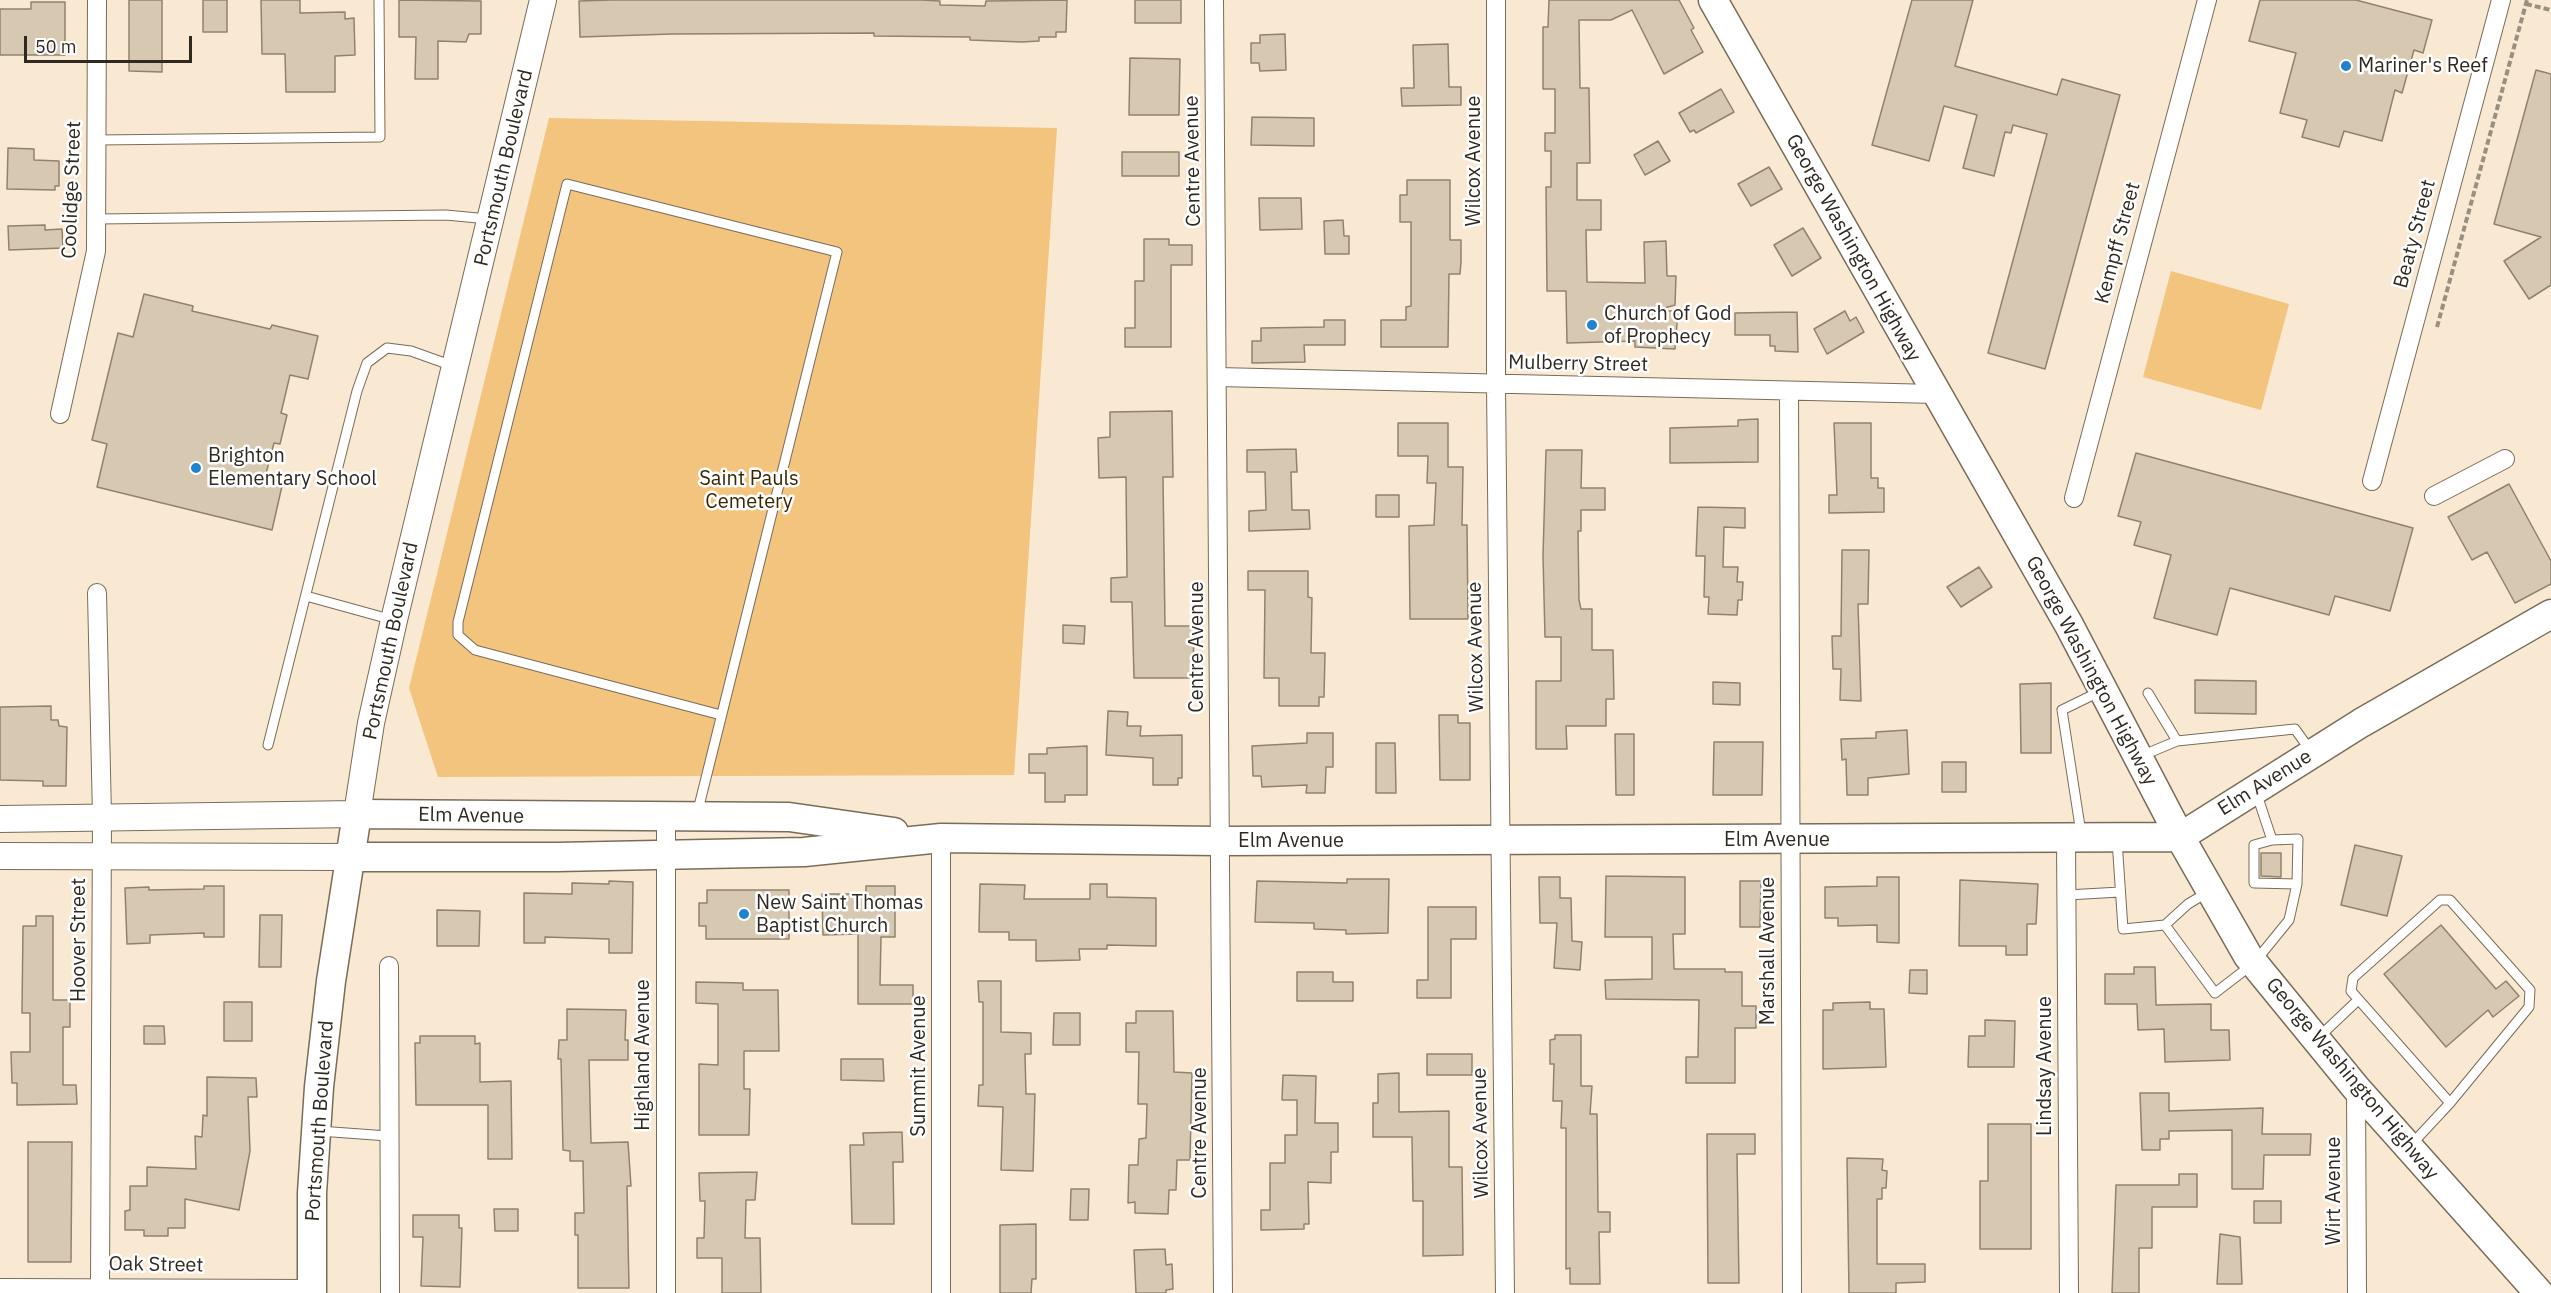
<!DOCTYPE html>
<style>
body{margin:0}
#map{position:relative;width:2551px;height:1293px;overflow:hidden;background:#f9e9d2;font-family:"IBM Plex Sans",sans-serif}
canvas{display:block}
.scale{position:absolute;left:24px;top:36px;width:168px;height:27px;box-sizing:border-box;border:3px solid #2f2921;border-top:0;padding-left:8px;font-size:18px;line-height:21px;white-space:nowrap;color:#2f2921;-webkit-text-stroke:4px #fff;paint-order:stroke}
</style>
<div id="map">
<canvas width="2551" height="1293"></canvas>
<div class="scale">50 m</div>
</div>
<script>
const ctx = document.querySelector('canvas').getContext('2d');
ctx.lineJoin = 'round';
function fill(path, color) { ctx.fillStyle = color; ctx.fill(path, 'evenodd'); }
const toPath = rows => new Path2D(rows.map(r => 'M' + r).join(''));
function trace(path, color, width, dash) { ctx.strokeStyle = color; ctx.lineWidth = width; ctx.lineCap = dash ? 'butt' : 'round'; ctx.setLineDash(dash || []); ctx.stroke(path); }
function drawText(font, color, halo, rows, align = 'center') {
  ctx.font = font + ' "IBM Plex Sans",sans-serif'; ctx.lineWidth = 5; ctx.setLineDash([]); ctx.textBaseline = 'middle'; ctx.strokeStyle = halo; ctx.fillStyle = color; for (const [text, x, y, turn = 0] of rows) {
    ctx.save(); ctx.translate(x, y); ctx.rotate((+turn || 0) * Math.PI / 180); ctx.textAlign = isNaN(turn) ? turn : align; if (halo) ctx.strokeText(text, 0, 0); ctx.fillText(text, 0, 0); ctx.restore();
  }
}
fill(toPath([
 [549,118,1057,128,1014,775,438,777,409,688],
 [2171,271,2289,304,2261,410,2143,377]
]), '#f2c47e');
const building = toPath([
 [129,0,162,0,162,72,129,71,129,0],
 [203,0,227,0,227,32,203,32,203,0],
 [261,0,300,0,300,13,345,12,345,19,354,18,355,55,335,56,335,92,286,92,285,54,262,54,261,0],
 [399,0,481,1,481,34,469,34,466,42,438,41,438,79,415,79,416,37,399,37,399,0],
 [611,0,922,0,940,1,940,5,985,6,986,1,1067,0,1066,32,1056,32,1056,37,1039,37,1039,41,1022,42,970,40,970,37,874,36,874,33,672,34,580,37,579,1,611,0],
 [1135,0,1181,0,1181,23,1135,23,1135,0],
 [1549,0,1679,0,1694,28,1691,30,1703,52,1664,74,1632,10,1611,20,1579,20,1580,88,1589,88,1590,163,1577,163,1577,200,1601,200,1601,230,1586,230,1587,282,1645,283,1644,242,1666,241,1667,276,1676,276,1675,305,1654,311,1678,311,1675,349,1635,347,1635,341,1567,343,1566,291,1547,291,1546,187,1551,187,1551,151,1545,151,1545,133,1555,133,1555,89,1543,89,1543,27,1548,27,1549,0],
 [1912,0,1973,0,1955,66,2057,95,2062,79,2120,95,2045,369,1988,353,2047,134,2013,125,2011,133,2005,132,1994,176,1963,168,1977,115,1944,106,1929,161,1872,145,1912,0],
 [2260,0,2356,0,2432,20,2423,53,2414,50,2402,93,2395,90,2382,141,2344,131,2339,147,2302,137,2307,120,2280,113,2296,53,2249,41,2260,0],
 [31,2,65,2,65,55,0,55,0,9,31,9,31,2],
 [1285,34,1286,70,1260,71,1259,63,1251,63,1251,43,1260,43,1260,35,1285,34],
 [1448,44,1449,87,1461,87,1461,105,1402,106,1401,88,1414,88,1413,45,1448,44],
 [1130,58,1180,59,1179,115,1129,115,1130,58],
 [2536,70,2551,74,2551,285,2529,299,2504,261,2541,237,2494,224,2536,70],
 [1721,89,1734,112,1696,133,1694,130,1690,132,1679,113,1721,89],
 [1252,117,1314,118,1314,146,1251,145,1252,117],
 [1658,141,1670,161,1645,175,1634,155,1658,141],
 [8,148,34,149,34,160,59,161,59,186,55,186,55,190,7,189,8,148],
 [1122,152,1179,152,1179,176,1122,176,1122,152],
 [1769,167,1782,189,1751,206,1738,184,1769,167],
 [1407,180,1450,180,1450,240,1461,240,1461,262,1460,274,1449,274,1448,347,1381,347,1381,320,1406,320,1406,307,1411,306,1411,222,1400,222,1400,195,1407,195,1407,180],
 [1259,198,1301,198,1302,229,1260,230,1259,198],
 [1343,220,1344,236,1349,236,1349,254,1325,254,1324,221,1343,220],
 [45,225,45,230,62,229,63,248,9,250,8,226,45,225],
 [1803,228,1821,258,1792,276,1774,245,1803,228],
 [1144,239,1169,239,1169,245,1192,245,1192,265,1171,265,1171,347,1125,347,1125,328,1135,328,1135,281,1144,281,1144,239],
 [144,294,193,306,192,311,270,329,272,325,318,336,308,379,290,375,281,413,287,415,280,444,274,443,264,481,282,486,272,530,97,487,107,444,92,440,118,333,133,337,144,294],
 [1845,311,1850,321,1856,317,1864,332,1827,354,1814,329,1845,311],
 [1797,312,1798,352,1775,351,1775,346,1770,346,1770,335,1735,335,1735,313,1797,312],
 [1324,320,1345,320,1345,345,1304,345,1305,362,1252,363,1252,341,1261,341,1261,328,1324,327,1324,320],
 [1172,411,1173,477,1163,477,1165,626,1194,626,1193,678,1134,678,1132,602,1111,602,1111,578,1127,577,1126,477,1099,478,1098,438,1110,437,1110,412,1172,411],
 [1758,419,1758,462,1670,463,1670,428,1738,426,1738,420,1758,419],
 [1398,423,1448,423,1448,467,1463,467,1462,525,1467,525,1468,619,1410,619,1409,526,1434,525,1436,483,1427,483,1428,456,1398,456,1398,423],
 [1834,423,1871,423,1871,478,1878,478,1878,488,1884,488,1884,512,1829,513,1829,495,1837,495,1834,423],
 [1296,449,1297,472,1291,472,1292,510,1309,510,1310,529,1249,531,1249,511,1266,510,1265,472,1247,472,1247,450,1296,449],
 [1546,450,1582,450,1581,488,1605,488,1605,510,1581,510,1581,531,1578,531,1579,600,1581,609,1592,609,1592,650,1613,650,1614,699,1606,699,1606,726,1566,726,1567,749,1536,749,1536,681,1561,681,1561,637,1545,637,1543,556,1546,450],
 [2136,453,2413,528,2390,611,2335,596,2329,615,2230,588,2217,635,2154,618,2171,555,2134,545,2141,522,2118,516,2136,453],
 [2509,484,2551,561,2551,584,2515,603,2487,552,2472,560,2448,517,2509,484],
 [1376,495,1399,495,1399,517,1376,517,1376,495],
 [1698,507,1745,508,1745,528,1724,527,1723,567,1738,567,1737,582,1743,582,1742,600,1738,600,1737,615,1708,614,1709,597,1704,597,1705,556,1696,556,1698,507],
 [1842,550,1869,550,1868,604,1858,604,1861,701,1840,700,1841,669,1833,669,1832,636,1841,636,1842,550],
 [1979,567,1992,587,1961,607,1947,587,1979,567],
 [1248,571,1308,571,1308,597,1312,598,1311,653,1325,653,1324,697,1319,697,1319,706,1279,706,1279,678,1264,678,1265,590,1248,590,1248,571],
 [1063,625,1085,626,1084,644,1063,643,1063,625],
 [2195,680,2256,681,2256,714,2195,713,2195,680],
 [1713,682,1740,683,1740,705,1713,704,1713,682],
 [2051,683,2051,753,2021,753,2020,684,2051,683],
 [51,706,51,720,58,720,59,726,67,727,66,786,43,786,43,781,0,780,0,707,51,706],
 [1108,711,1128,712,1127,726,1141,726,1140,736,1182,735,1182,778,1178,778,1178,785,1153,785,1153,758,1106,755,1108,711],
 [1439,715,1458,715,1458,723,1470,723,1470,780,1440,780,1439,715],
 [1907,730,1909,774,1868,778,1868,795,1847,795,1846,759,1842,760,1841,739,1876,738,1876,732,1907,730],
 [1307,733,1333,733,1333,767,1326,767,1325,793,1306,793,1307,785,1262,787,1261,776,1253,776,1252,746,1307,743,1307,733],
 [1615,734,1634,734,1634,795,1616,795,1615,734],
 [1714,742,1763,742,1762,795,1713,795,1714,742],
 [1376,743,1395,743,1396,793,1376,793,1376,743],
 [1087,746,1087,795,1065,795,1065,802,1045,802,1045,773,1029,773,1029,754,1047,754,1047,748,1087,746],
 [1942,762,1966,762,1966,792,1942,792,1942,762],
 [2355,845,2402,856,2387,916,2341,905,2355,845],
 [2261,853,2281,853,2281,877,2261,876,2261,853],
 [1606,876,1685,877,1685,934,1673,934,1674,969,1725,969,1725,972,1742,972,1742,1006,1756,1006,1756,1028,1735,1028,1735,1083,1686,1083,1686,1057,1698,1057,1699,1000,1606,999,1605,980,1652,979,1652,937,1605,937,1606,876],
 [1539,877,1560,877,1560,898,1571,898,1572,941,1582,942,1580,970,1554,968,1557,923,1540,923,1539,877],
 [1877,877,1899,877,1899,943,1877,942,1877,925,1838,926,1838,918,1825,918,1825,887,1877,886,1877,877],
 [1347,879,1389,879,1388,933,1346,934,1346,930,1314,929,1314,923,1255,922,1257,881,1347,883,1347,879],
 [1960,880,2038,884,2036,924,2027,924,2027,955,2006,955,2006,946,1959,946,1960,880],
 [609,881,633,882,632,953,609,953,609,939,545,937,545,943,524,943,524,893,572,894,572,883,609,884,609,881],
 [1740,881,1761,881,1760,927,1740,927,1740,881],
 [980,884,1025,885,1024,899,1090,899,1090,884,1107,884,1107,897,1156,898,1156,946,1107,945,1107,949,1079,949,1080,960,1036,961,1036,940,1009,940,1009,932,979,932,980,884],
 [204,886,224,886,224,937,204,937,204,933,150,935,150,943,127,944,125,888,149,887,149,890,204,889,204,886],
 [866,886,895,886,895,937,881,937,880,985,913,985,913,1004,858,1004,858,934,823,935,822,894,866,894,866,886],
 [707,890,789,890,789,939,706,939,706,926,699,926,699,903,707,903,707,890],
 [1428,907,1476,907,1476,939,1451,939,1451,998,1417,998,1417,980,1428,980,1428,907],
 [437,910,480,911,479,946,437,946,437,910],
 [260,915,282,915,281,967,259,967,260,915],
 [36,916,53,916,53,1000,70,1000,70,1027,63,1027,63,1085,76,1085,77,1104,17,1105,17,1083,12,1083,11,1052,30,1052,30,1013,22,1013,23,926,36,926,36,916],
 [2441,925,2496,989,2506,981,2519,996,2493,1017,2488,1010,2446,1047,2384,974,2441,925],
 [2134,967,2155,967,2156,1005,2211,1004,2211,1030,2229,1030,2230,1060,2165,1062,2164,1029,2138,1030,2137,1004,2105,1004,2105,974,2134,974,2134,967],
 [1910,970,1927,970,1927,994,1909,993,1910,970],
 [1297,972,1333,972,1333,982,1353,982,1353,1001,1297,1001,1297,972],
 [978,981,1001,981,1001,1032,1031,1033,1031,1054,1025,1054,1026,1094,1035,1094,1033,1171,1001,1170,1003,1107,978,1106,979,1085,983,1085,983,1002,979,1002,978,981],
 [696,982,743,983,743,990,778,990,779,1051,744,1051,744,1089,750,1089,749,1135,699,1135,699,1064,718,1065,718,1004,696,1003,696,982],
 [224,1002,252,1002,252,1041,224,1041,224,1002],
 [1870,1002,1870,1009,1884,1009,1886,1067,1823,1069,1823,1010,1833,1010,1833,1003,1870,1002],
 [567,1009,626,1010,625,1040,628,1040,628,1060,589,1060,591,1143,628,1142,631,1186,627,1186,629,1288,578,1288,578,1235,575,1235,575,1213,584,1213,583,1161,570,1161,570,1151,563,1150,561,1059,558,1059,559,1040,567,1040,567,1009],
 [1136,1011,1173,1011,1174,1072,1192,1073,1190,1160,1177,1160,1176,1190,1169,1190,1168,1214,1135,1213,1135,1202,1128,1203,1129,1165,1138,1165,1139,1139,1146,1138,1147,1104,1138,1104,1139,1052,1126,1052,1126,1023,1136,1023,1136,1011],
 [1054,1013,1080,1013,1080,1045,1053,1045,1054,1013],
 [1985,1020,2015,1021,2014,1067,1968,1067,1969,1036,1985,1036,1985,1020],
 [144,1026,164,1026,165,1044,144,1044,144,1026],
 [1555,1035,1581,1035,1581,1086,1592,1086,1590,1114,1597,1114,1598,1212,1610,1212,1610,1232,1599,1232,1600,1284,1570,1284,1570,1268,1566,1269,1566,1128,1561,1128,1562,1101,1553,1101,1554,1064,1550,1064,1550,1040,1555,1039,1555,1035],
 [420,1036,475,1036,475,1044,480,1043,480,1082,511,1081,512,1159,488,1159,488,1105,416,1105,415,1043,420,1043,420,1036],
 [1427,1054,1472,1054,1472,1075,1427,1075,1427,1054],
 [841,1059,883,1059,884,1081,841,1080,841,1059],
 [1399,1073,1399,1112,1449,1111,1449,1167,1462,1167,1463,1255,1423,1256,1423,1201,1413,1201,1412,1137,1373,1137,1373,1103,1378,1103,1378,1074,1399,1073],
 [1283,1075,1316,1076,1315,1123,1338,1123,1338,1152,1331,1152,1331,1183,1308,1182,1309,1224,1304,1224,1304,1229,1261,1230,1261,1210,1270,1210,1270,1163,1285,1163,1285,1135,1297,1135,1297,1100,1282,1100,1283,1075],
 [207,1077,256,1078,257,1097,248,1097,250,1151,239,1210,185,1199,185,1228,168,1228,168,1236,144,1236,144,1230,125,1230,125,1211,130,1210,130,1186,147,1186,147,1167,196,1169,195,1136,202,1137,203,1115,207,1116,207,1077],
 [2140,1093,2169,1093,2169,1111,2263,1108,2262,1134,2311,1134,2310,1155,2264,1155,2263,1189,2232,1189,2232,1130,2169,1131,2169,1139,2160,1139,2160,1150,2142,1150,2140,1093],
 [1988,1124,2031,1124,2031,1249,1980,1249,1980,1181,1988,1181,1988,1124],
 [902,1132,903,1162,893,1162,894,1224,852,1224,850,1145,864,1145,863,1133,902,1132],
 [1707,1134,1755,1134,1755,1154,1737,1154,1739,1283,1708,1283,1707,1134],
 [28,1142,72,1142,71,1262,28,1262,28,1142],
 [1847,1158,1883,1159,1882,1170,1887,1171,1886,1188,1882,1188,1882,1199,1877,1199,1877,1264,1925,1264,1925,1282,1896,1283,1896,1293,1849,1293,1847,1158],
 [757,1172,755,1200,746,1200,745,1238,760,1238,761,1293,722,1293,722,1258,697,1258,697,1238,704,1238,705,1201,700,1201,699,1173,757,1172],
 [2179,1174,2197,1174,2197,1207,2152,1207,2152,1248,2139,1248,2139,1293,2112,1293,2116,1185,2179,1185,2179,1174],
 [1071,1189,1089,1189,1088,1220,1070,1220,1071,1189],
 [2254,1201,2281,1201,2281,1223,2254,1223,2254,1201],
 [494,1209,518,1209,518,1231,495,1231,494,1209],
 [413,1215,459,1215,459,1228,462,1228,460,1287,421,1286,423,1237,413,1237,413,1215],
 [1036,1224,1036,1279,1032,1279,1031,1293,1000,1293,1000,1225,1036,1224],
 [2220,1234,2240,1237,2242,1284,2217,1284,2220,1234],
 [1165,1249,1166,1265,1172,1264,1173,1289,1166,1290,1166,1293,1136,1293,1134,1250,1165,1249]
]);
fill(building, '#d7c8b1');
trace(building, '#91826d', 1.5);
const service = toPath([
 [97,140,380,137,379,0],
 [97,219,446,215,488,219],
 [306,596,393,620],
 [2148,693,2177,741],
 [268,745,357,391,367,363,387,348,411,351,453,366],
 [2141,756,2177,741,2295,729,2310,750],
 [697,814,837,252,567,184,458,622,458,635,475,650,721,715],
 [2081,833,2062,710,2099,692],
 [2117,840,2123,929,2165,925,2215,993,2254,963,2289,920,2297,884,2298,839,2272,840,2256,792],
 [2272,840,2254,845,2254,883,2297,884],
 [2067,895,2120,892],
 [2165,925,2188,904,2208,892],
 [2318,1038,2357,1001],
 [319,1131,388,1136],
 [2410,1146,2450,1103,2529,1007,2530,990,2450,900,2440,900,2353,978,2351,991,2450,1103]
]);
const minor = toPath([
 [1214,0,1223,1293],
 [1496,0,1496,384,1505,1293],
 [1218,377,1936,394],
 [1789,392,1792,1293],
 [60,414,96,251,97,0],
 [2372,481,2501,0],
 [2434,496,2505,459],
 [2074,498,2207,0],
 [97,593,102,816,100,1287],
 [941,838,941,1293],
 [2066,838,2069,1293],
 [389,966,390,1293],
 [2356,1088,2357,1293],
 [0,1288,312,1289],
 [666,1293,666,816]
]);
const secondary = toPath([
 [0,819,357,814,371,723,394,620,543,0],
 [0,856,350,857]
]);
const primary = toPath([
 [1713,0,2069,625,2180,837,2248,956,2356,1088,2539,1293],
 [350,857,557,857,804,852,941,838,1221,841,2180,837,2361,723,2551,614],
 [312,1293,312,1193,319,1087,331,981,357,814,789,817,894,832]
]);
trace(service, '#7a6c58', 11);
trace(minor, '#7a6c58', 20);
trace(secondary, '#7a6c58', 28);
trace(primary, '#7a6c58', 31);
trace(toPath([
 [2526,4,2551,10],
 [2437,327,2527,0]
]), '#9a8f7f', 4, [6, 3]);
trace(service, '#fff', 9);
trace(minor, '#fff', 18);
trace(secondary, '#fff', 26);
trace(primary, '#fff', 28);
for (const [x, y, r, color] of [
 [2346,66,6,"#1f84cf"],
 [1592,325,6,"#1f84cf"],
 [196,468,6,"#1f84cf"],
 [744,914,6,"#1f84cf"]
]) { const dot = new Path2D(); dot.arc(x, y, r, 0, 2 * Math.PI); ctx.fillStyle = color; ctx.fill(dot); trace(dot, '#fff', 2); }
drawText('20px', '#2f2921', '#fff', [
 ["Mariner's Reef",2358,66],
 ["Church of God",1604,314],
 ["of Prophecy",1604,337],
 ["Brighton",208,456],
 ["Elementary School",208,479],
 ["New Saint Thomas",756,903],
 ["Baptist Church",756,926]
], 'left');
drawText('20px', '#2f2921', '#fff', [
 ["Centre Avenue",1193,161,-91],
 ["Wilcox Avenue",1474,161,-90],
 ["Portsmouth Boulevard",504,168,-77],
 ["Coolidge Street",72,190,-88],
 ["Beaty Street",2415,234,-75],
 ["Kempff Street",2118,243,-75],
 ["George Washington Highway",1853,248,61],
 ["Mulberry Street",1578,364,1],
 ["Portsmouth Boulevard",391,641,-78],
 ["Centre Avenue",1197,647,-90],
 ["Wilcox Avenue",1476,647,-91],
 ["George Washington Highway",2091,671,62],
 ["Elm Avenue",2265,783,-32],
 ["Elm Avenue",471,816,1],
 ["Elm Avenue",1777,840],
 ["Elm Avenue",1291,841],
 ["Hoover Street",79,940,-90],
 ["Marshall Avenue",1768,951,-90],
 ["Highland Avenue",643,1055,-90],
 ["Summit Avenue",919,1066,-90],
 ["Lindsay Avenue",2045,1066,-90],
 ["George Washington Highway",2352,1079,50],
 ["Portsmouth Boulevard",320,1121,-86],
 ["Centre Avenue",1200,1133,-90],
 ["Wilcox Avenue",1481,1133,-91],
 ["Wirt Avenue",2334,1191,-90],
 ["Oak Street",156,1265,1]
]);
drawText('20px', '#3b2602', '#fff', [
 ["Saint Pauls",749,479],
 ["Cemetery",749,502]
]);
</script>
